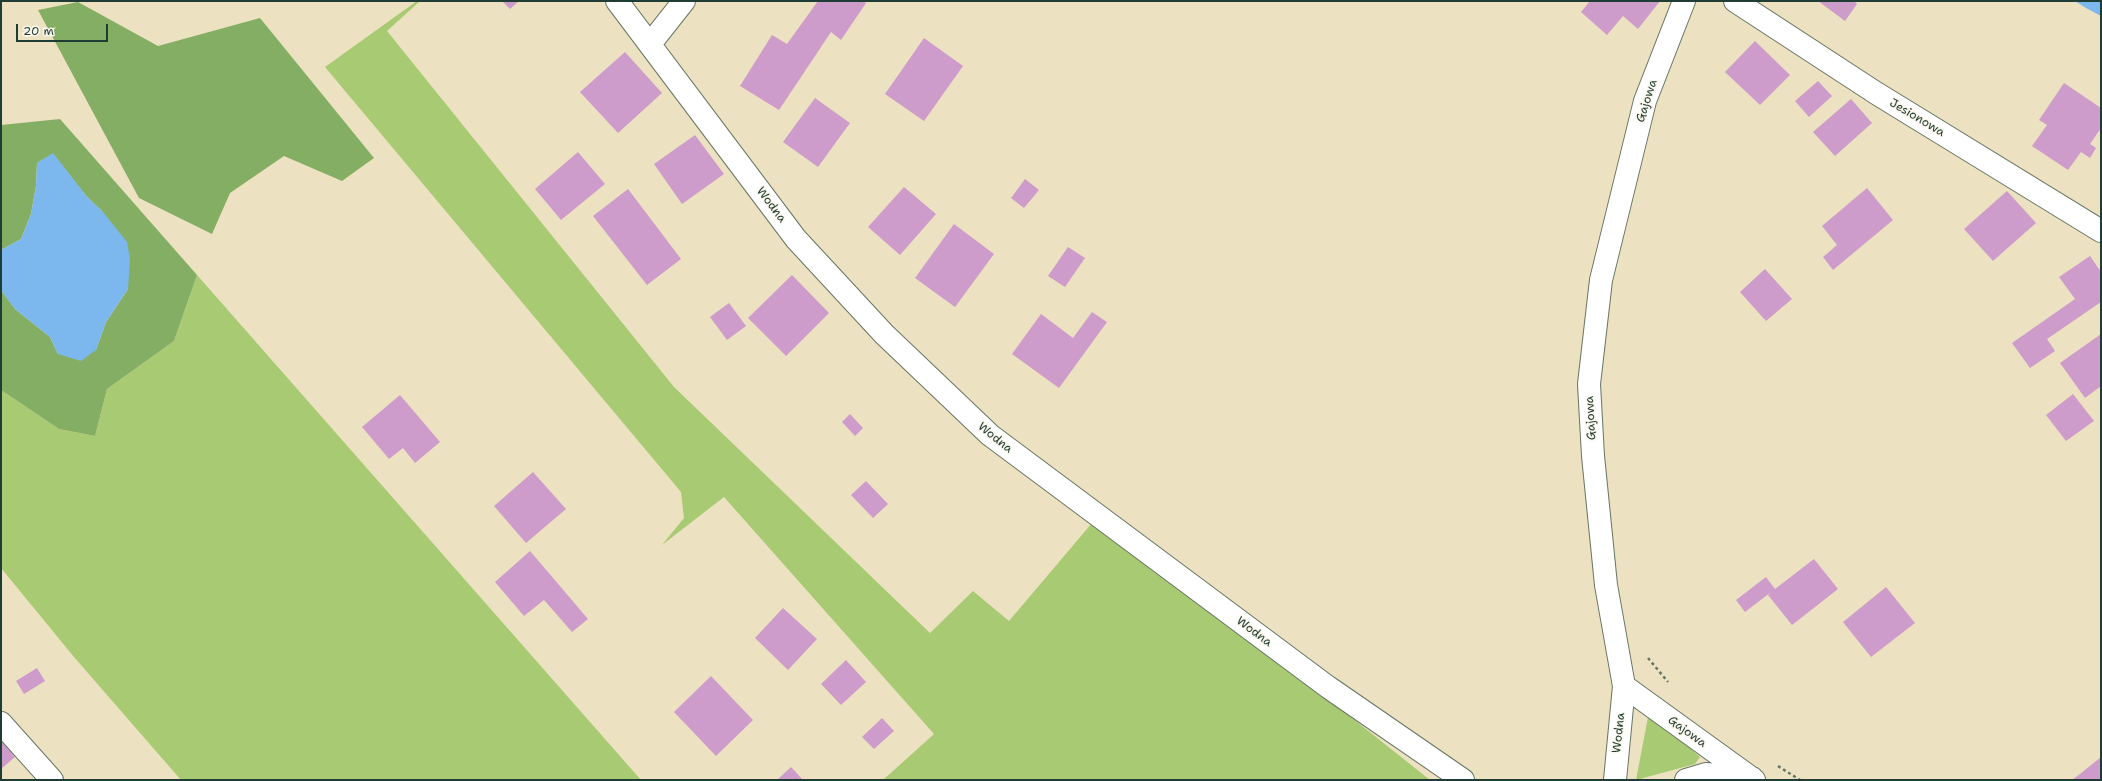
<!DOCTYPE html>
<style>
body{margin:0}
#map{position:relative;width:2102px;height:781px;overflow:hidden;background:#ece1c0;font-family:"Shantell Sans",sans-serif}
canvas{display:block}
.frame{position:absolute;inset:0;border:2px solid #1f3d34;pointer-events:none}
.scale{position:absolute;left:16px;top:24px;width:92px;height:18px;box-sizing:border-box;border:2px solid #1f3d34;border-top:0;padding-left:5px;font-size:12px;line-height:14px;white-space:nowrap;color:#1f3d34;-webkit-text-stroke:3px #fbf7ec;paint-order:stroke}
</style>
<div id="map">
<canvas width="2102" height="781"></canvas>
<div class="frame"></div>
<div class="scale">20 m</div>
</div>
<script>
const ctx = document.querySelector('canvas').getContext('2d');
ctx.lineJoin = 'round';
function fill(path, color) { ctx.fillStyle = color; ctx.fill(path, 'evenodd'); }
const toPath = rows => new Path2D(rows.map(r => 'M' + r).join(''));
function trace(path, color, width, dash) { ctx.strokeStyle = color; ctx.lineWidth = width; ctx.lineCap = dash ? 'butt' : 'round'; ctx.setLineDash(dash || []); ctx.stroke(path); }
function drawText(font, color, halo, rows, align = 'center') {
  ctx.font = font + ' "Shantell Sans",sans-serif'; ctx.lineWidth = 3; ctx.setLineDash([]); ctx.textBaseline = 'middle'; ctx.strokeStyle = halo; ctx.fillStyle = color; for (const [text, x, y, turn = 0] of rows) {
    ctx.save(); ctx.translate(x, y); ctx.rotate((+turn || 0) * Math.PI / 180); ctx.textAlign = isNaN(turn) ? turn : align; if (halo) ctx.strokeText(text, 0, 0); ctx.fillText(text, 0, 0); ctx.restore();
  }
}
fill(toPath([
 [417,1,420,1,387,31,674,387,930,633,973,591,1009,621,1098,516,1430,780,883,780,934,734,724,497,662,545,684,518,681,492,325,67],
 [197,275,641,780,181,780,74,657,1,568,1,390,59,429,95,436,107,389,174,341],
 [1649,712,1700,757,1695,764,1636,780]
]), '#a7ca73');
fill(toPath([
 [78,2,158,46,260,18,374,158,342,181,284,156,230,193,212,234,139,198,38,10],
 [60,119,197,275,174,341,107,389,95,436,59,429,1,390,1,290,15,309,50,337,58,354,96,350,106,322,128,289,102,211,87,197,53,154,37,163,36,186,31,214,21,239,1,250,1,125]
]), '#85ae65');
fill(toPath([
 [2075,1,2101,1,2101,16,2086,8],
 [53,153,87,197,102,211,127,242,130,259,128,289,106,322,96,350,81,361,58,354,50,337,15,309,1,290,1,250,21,239,31,214,36,186,37,163]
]), '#7cb8ee');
fill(toPath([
 [502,1,519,1,510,9],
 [818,1,863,1,866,3,841,40,831,32,779,110,740,86,772,35,787,44],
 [1590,1,1660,1,1638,29,1623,16,1607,35,1581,12],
 [1818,1,1854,1,1857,4,1845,21],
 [924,38,963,66,924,121,885,94],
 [1755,41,1790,75,1760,105,1725,72],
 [625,52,662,93,618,133,580,92],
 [1818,81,1832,96,1809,117,1795,101],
 [2064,83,2101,108,2101,128,2090,144,2096,148,2090,158,2081,152,2068,170,2032,146,2047,125,2039,120],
 [815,98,850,123,818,167,783,142],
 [1851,99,1872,123,1835,156,1813,132],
 [695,135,724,174,682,204,654,164],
 [578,152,605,184,561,220,535,189],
 [1025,179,1039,190,1024,208,1011,198],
 [904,187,936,214,900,255,868,227],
 [1867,188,1893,220,1833,270,1823,257,1837,245,1822,226],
 [628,189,681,259,647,285,593,216],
 [2007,191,2036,223,1993,261,1964,229],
 [954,224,994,254,955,307,915,278],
 [1068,247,1085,258,1065,287,1048,276],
 [2090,256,2101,272,2101,302,2047,339,2055,351,2030,368,2012,343,2075,299,2059,277],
 [1765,269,1792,299,1766,321,1740,292],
 [792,275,829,313,786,356,748,318],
 [729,303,746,326,727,340,710,317],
 [1092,312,1107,322,1059,388,1012,354,1041,314,1073,338],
 [2101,334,2101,386,2085,398,2060,363],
 [2073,394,2094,421,2066,441,2046,415],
 [400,395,440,442,415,463,403,448,389,459,362,427],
 [850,414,863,428,855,436,842,422],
 [533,472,566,509,526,543,494,506],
 [866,481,888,504,873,518,851,495],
 [530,551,588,619,572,632,544,600,524,616,495,582],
 [1814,559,1838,589,1792,625,1768,595,1771,592,1745,612,1736,600,1766,577,1775,589],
 [1886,587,1915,623,1871,657,1843,622],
 [783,608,817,639,788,670,755,638],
 [846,660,866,682,841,705,821,684],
 [37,668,45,681,24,694,16,681],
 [711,676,753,720,716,756,674,712],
 [882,718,894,731,874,749,862,737],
 [1,740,15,757,1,769],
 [2101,757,2101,780,2072,780,2080,774],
 [791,767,803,780,777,780]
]), '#ce9ccb');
const minor = toPath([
 [617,1,796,239,884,334,990,435,1328,687,1463,780],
 [1684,1,1645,101,1601,280,1589,384,1593,456,1606,585,1624,686,1754,780],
 [1735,1,1876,93,2101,231],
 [650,44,684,1],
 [1,723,52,780],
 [1615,780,1624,686],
 [1686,780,1706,774,1752,778]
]);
trace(minor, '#677665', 24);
trace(toPath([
 [1648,658,1668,682],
 [1778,766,1800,780]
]), '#677665', 2.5, [3, 3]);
trace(minor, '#fff', 22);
drawText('12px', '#1f3d34', '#fbf7ec', [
 ["Gajowa",1647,101,-72],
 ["Jesionowa",1917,118,31],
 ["Wodna",771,205,53],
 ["Gajowa",1591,418,-93],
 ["Wodna",995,438,39],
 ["Wodna",1254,632,37],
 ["Gajowa",1687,732,36],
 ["Wodna",1619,733,-84]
]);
</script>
